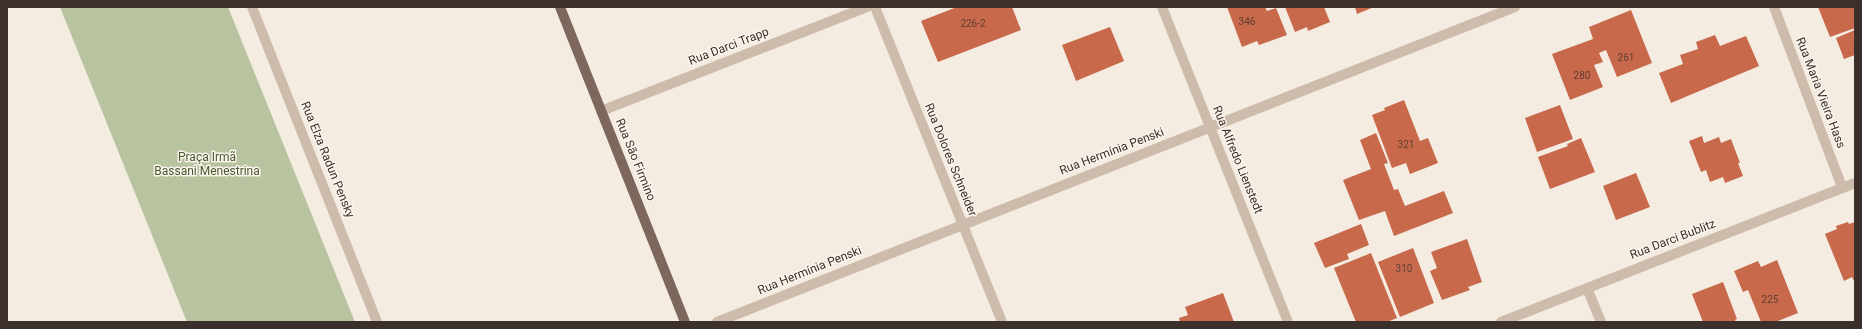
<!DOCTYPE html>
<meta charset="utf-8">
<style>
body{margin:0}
#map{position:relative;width:1862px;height:329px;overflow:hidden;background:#f4ebe1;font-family:Roboto,sans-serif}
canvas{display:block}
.frame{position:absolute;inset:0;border:8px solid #3b302b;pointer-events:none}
</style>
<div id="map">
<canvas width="1862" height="329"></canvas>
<div class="frame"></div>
</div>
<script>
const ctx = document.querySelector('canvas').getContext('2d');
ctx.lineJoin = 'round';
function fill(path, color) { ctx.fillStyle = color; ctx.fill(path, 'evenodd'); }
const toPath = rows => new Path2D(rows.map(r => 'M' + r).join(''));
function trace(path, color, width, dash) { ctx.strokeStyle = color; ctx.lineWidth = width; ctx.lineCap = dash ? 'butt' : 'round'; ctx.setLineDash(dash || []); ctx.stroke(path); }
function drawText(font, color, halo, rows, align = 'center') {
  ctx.font = font + ' Roboto,sans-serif'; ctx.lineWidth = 3; ctx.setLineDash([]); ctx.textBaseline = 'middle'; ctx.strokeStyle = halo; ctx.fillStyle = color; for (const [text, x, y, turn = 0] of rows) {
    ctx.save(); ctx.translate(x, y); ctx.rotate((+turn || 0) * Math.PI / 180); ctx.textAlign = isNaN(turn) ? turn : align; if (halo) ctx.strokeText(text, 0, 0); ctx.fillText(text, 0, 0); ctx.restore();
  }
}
fill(toPath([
 [60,7,228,7,355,322,187,322]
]), '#b8c4a0');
fill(toPath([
 [957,7,1012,7,1021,30,938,62,921,21],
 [1227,7,1265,7,1267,11,1276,8,1287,35,1259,45,1257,41,1242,47],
 [1285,7,1324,7,1330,22,1308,31,1307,27,1295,32],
 [1355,7,1374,7,1357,14],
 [1818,7,1855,7,1855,28,1830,37],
 [1631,10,1652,63,1617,77,1606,50,1599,53,1603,62,1594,65,1603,87,1570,100,1552,54,1593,39,1589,27],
 [1110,27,1124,61,1076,81,1062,45],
 [1855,30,1855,55,1844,59,1836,38],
 [1715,35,1720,46,1746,36,1759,66,1671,103,1659,73,1683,64,1680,55,1698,49,1696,42],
 [1404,100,1420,141,1428,138,1438,163,1410,174,1406,163,1392,168,1372,115,1385,110,1384,108],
 [1560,105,1573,139,1537,152,1525,118],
 [1376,133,1388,163,1384,164,1394,190,1398,189,1405,206,1444,191,1453,213,1394,236,1385,211,1359,220,1343,180,1371,169,1360,140],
 [1702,136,1704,143,1719,137,1721,143,1731,139,1740,163,1738,163,1743,176,1725,183,1723,177,1710,182,1706,170,1701,172,1689,141],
 [1581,138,1595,172,1550,189,1538,157,1568,146,1567,144],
 [1636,173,1650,207,1616,220,1603,186],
 [1848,222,1849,224,1855,222,1855,283,1852,277,1844,281,1825,234,1837,229,1836,226],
 [1361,224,1369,245,1347,254,1349,259,1325,268,1314,243],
 [1467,239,1482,282,1468,287,1470,290,1442,300,1430,271,1437,268,1431,252],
 [1413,248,1434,303,1400,317,1378,262],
 [1371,253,1397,318,1387,322,1356,322,1334,268],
 [1777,260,1798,313,1778,321,1779,322,1761,322,1748,290,1743,292,1734,271,1758,261,1761,267],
 [1723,282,1737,319,1735,320,1736,322,1703,322,1692,294],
 [1223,293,1234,322,1180,322,1179,318,1188,315,1185,307]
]), '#c8694b');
trace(toPath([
 [252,7,377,322],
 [875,7,1002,322],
 [1162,7,1288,322],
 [1774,7,1842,187],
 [601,111,867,7],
 [1587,288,1601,322],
 [717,322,1515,7],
 [1501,322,1855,183]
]), '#cdbbac', 10);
trace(toPath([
 [560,7,685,322]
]), '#7d675c', 10);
drawText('10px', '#5e3e33', null, [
 ["346",1247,22],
 ["226-2",973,24],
 ["261",1626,58],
 ["280",1582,76],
 ["321",1406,145],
 ["310",1404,269],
 ["225",1770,300]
]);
drawText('12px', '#3b302b', '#fbf5ee', [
 ["Rua Darci Trapp",729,47,-21],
 ["Rua Maria Vieira Hass",1820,93,69],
 ["Rua Hermínia Penski",1112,152,-21],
 ["Rua Elza Radun Pensky",327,160,68],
 ["Rua São Firmino",635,160,68],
 ["Rua Dolores Schneider",950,160,68],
 ["Rua Alfredo Lienstedt",1237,160,68],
 ["Rua Darci Bublitz",1673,240,-21],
 ["Rua Hermínia Penski",810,271,-22]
]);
drawText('12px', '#4a5a2e', '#fbf5ee', [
 ["Praça Irmã",207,158],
 ["Bassani Menestrina",207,172]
]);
</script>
